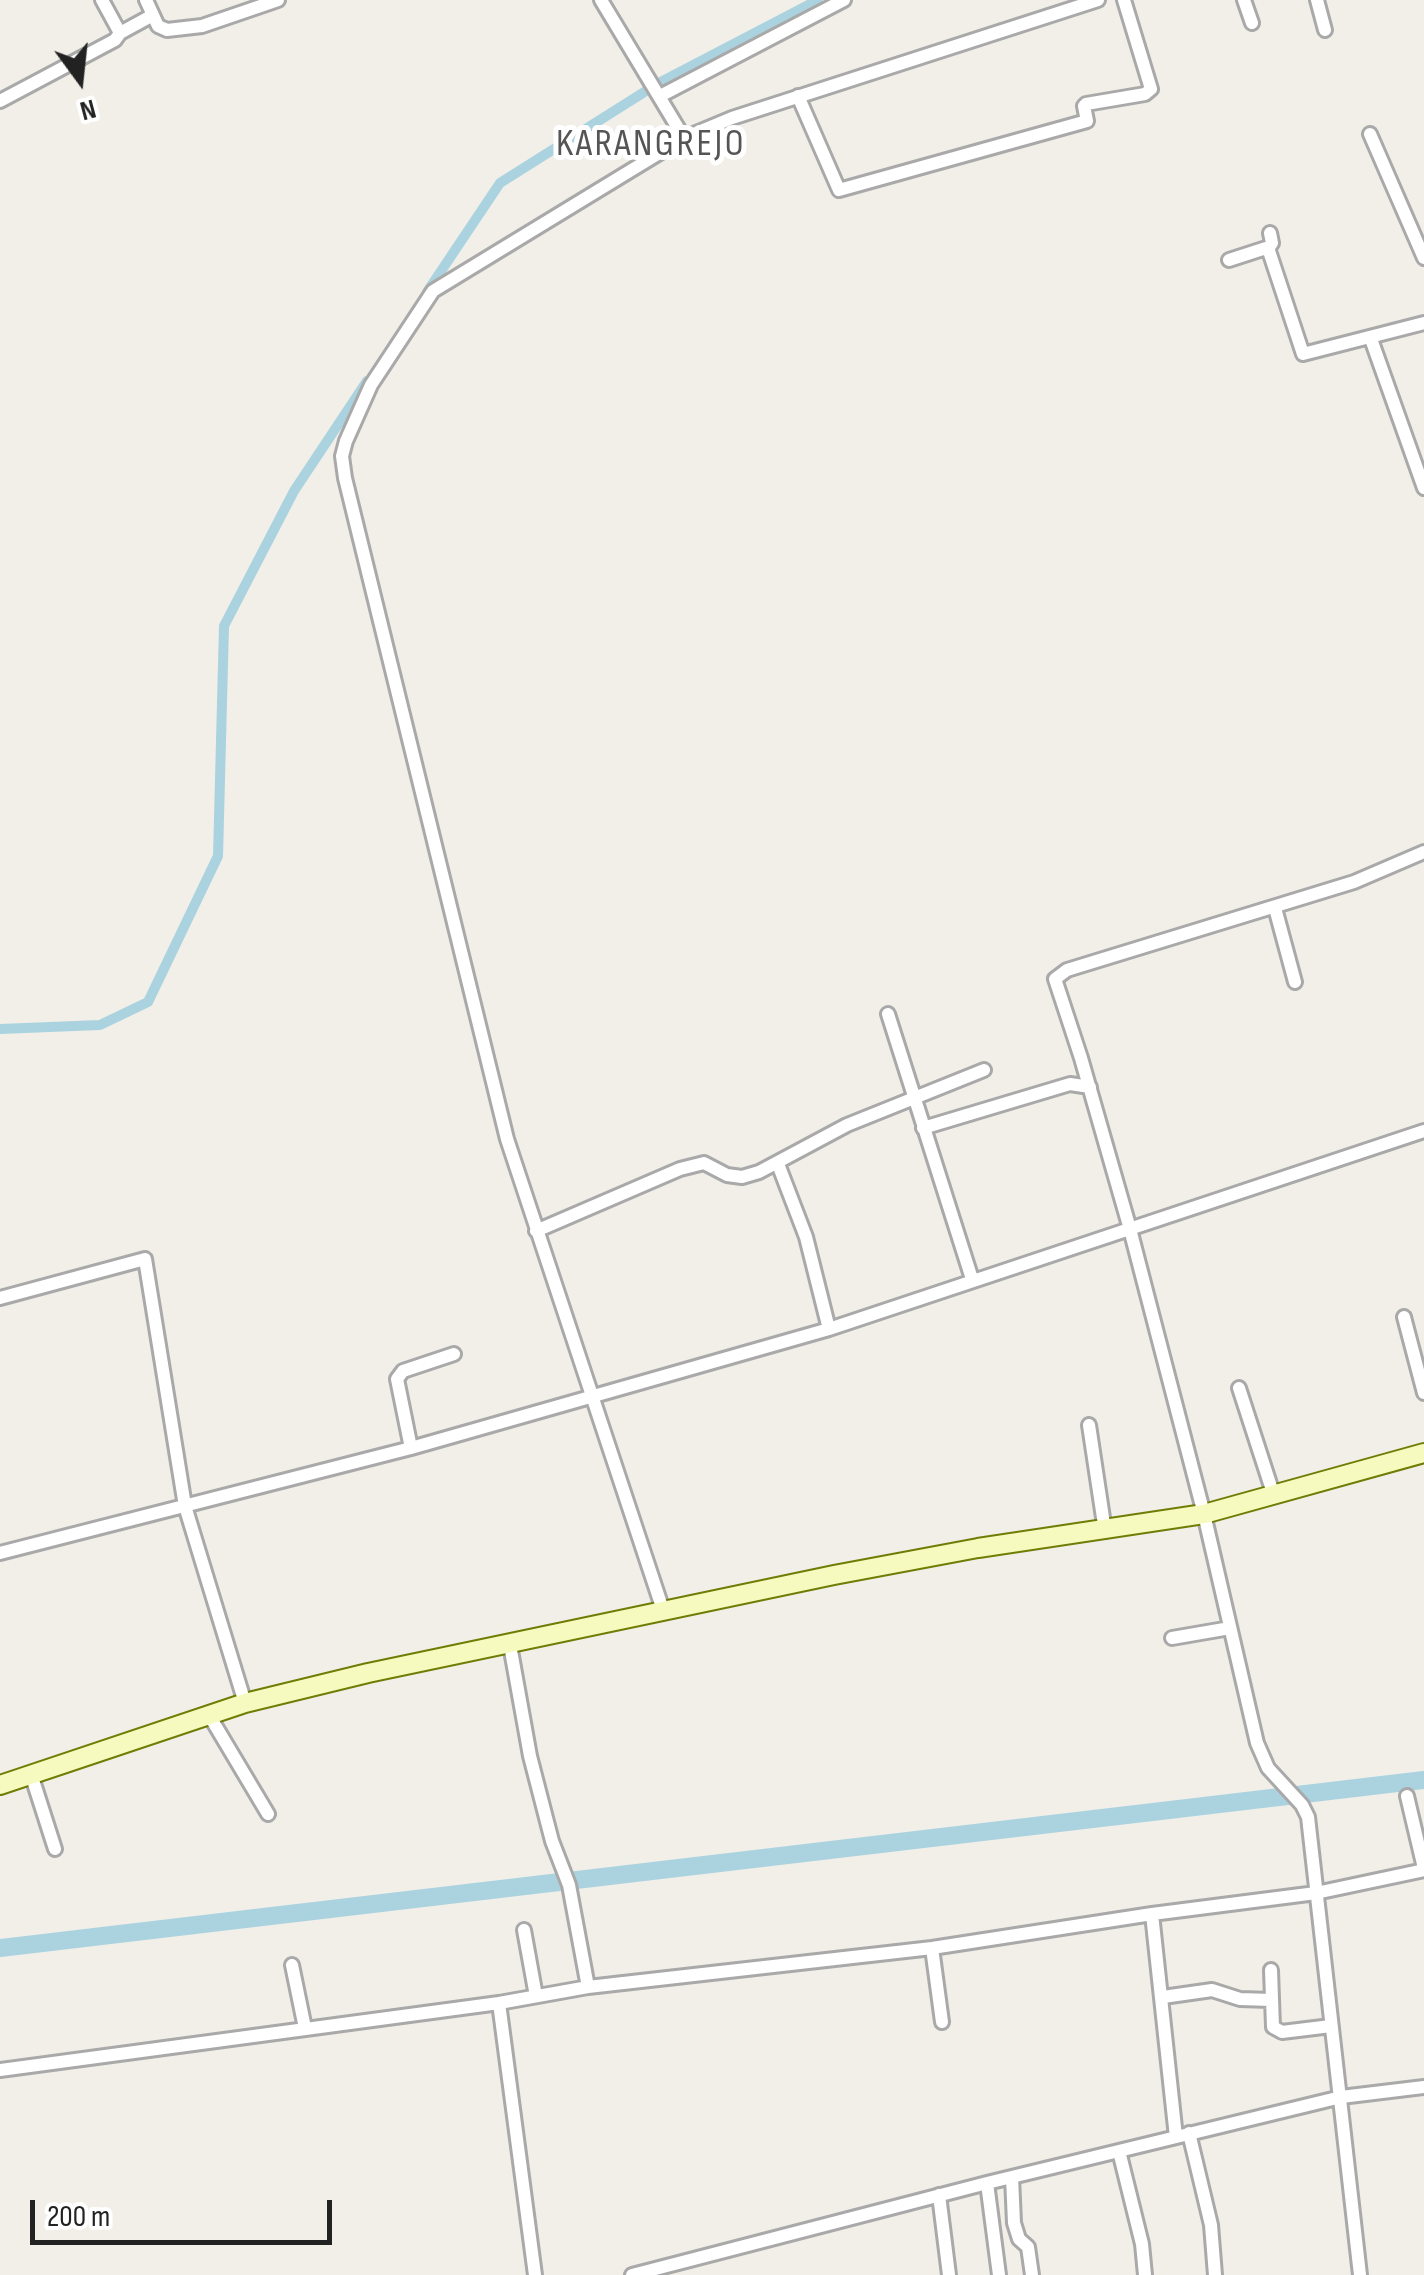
<!DOCTYPE html>
<style>
body{margin:0}
#map{position:relative;width:1424px;height:2275px;overflow:hidden;background:#f2efe9;font-family:"Sofia Sans Condensed",sans-serif}
canvas{display:block}
.north{position:absolute;left:30px;top:30px;width:100px;height:100px;-webkit-text-stroke:8px #fff;paint-order:stroke;rotate:165deg;font-size:28px;font-weight:700;line-height:40px;text-align:center;color:#222}
.north::after{content:'';display:block;margin:auto;width:35px;height:45px;background:#222;clip-path:polygon(50% 0,100% 100%,50% 72%,0 100%)}
.scale{position:absolute;left:30px;top:2200px;width:302px;height:45px;box-sizing:border-box;border:5px solid #222;border-top:0;padding-left:12px;font-size:30px;line-height:35px;white-space:nowrap;color:#222;-webkit-text-stroke:8px #fff;paint-order:stroke}
</style>
<div id="map">
<canvas width="1424" height="2275"></canvas>
<div class="north">N</div>
<div class="scale">200 m</div>
</div>
<script>
const ctx = document.querySelector('canvas').getContext('2d');
ctx.lineJoin = 'round';
const toPath = rows => new Path2D(rows.map(r => 'M' + r).join(''));
function trace(path, color, width, dash) { ctx.strokeStyle = color; ctx.lineWidth = width; ctx.lineCap = dash ? 'butt' : 'round'; ctx.setLineDash(dash || []); ctx.stroke(path); }
function drawText(font, color, halo, rows, align = 'center') {
  ctx.font = font + ' "Sofia Sans Condensed",sans-serif'; ctx.lineWidth = 10; ctx.setLineDash([]); ctx.textBaseline = 'middle'; ctx.strokeStyle = halo; ctx.fillStyle = color; for (const [text, x, y, turn = 0] of rows) {
    ctx.save(); ctx.translate(x, y); ctx.rotate((+turn || 0) * Math.PI / 180); ctx.textAlign = isNaN(turn) ? turn : align; if (halo) ctx.strokeText(text, 0, 0); ctx.fillText(text, 0, 0); ctx.restore();
  }
}
trace(toPath([
 [427,292,500,183,657,84,818,0],
 [0,1029,100,1025,148,1002,218,856,224,626,294,491,367,381]
]), '#aad3df', 10);
trace(toPath([
 [0,1948,1424,1780]
]), '#aad3df', 18);
const street = toPath([
 [146,0,158,26,167,30,202,26,278,0],
 [601,0,684,138],
 [1244,0,1252,23],
 [1317,0,1325,30],
 [120,33,153,15],
 [660,96,844,0],
 [798,96,839,190,1087,121,1084,106,1086,104,1145,94,1151,89,1124,0],
 [0,101,115,40,120,33,102,0],
 [1370,134,1424,258],
 [1268,249,1272,243,1270,233],
 [1229,260,1266,248,1269,251,1303,354,1424,323],
 [1371,339,1424,488],
 [1275,908,1295,982],
 [888,1014,972,1279],
 [923,1128,1070,1084,1090,1087],
 [778,1164,806,1237,829,1329],
 [536,1231,680,1169,704,1163,727,1175,742,1177,759,1172,847,1125,984,1070],
 [0,1298,145,1259,185,1506,245,1703],
 [1404,1317,1424,1393],
 [1239,1388,1274,1496],
 [1089,1425,1105,1531],
 [411,1448,397,1379,403,1371,454,1354],
 [0,1553,411,1448,829,1329,1424,1131],
 [663,1610,507,1139,345,478,342,456,346,441,371,385,433,291,684,138,732,118,1098,0],
 [1172,1638,1230,1628],
 [510,1645,530,1756,552,1841,569,1885,588,1987],
 [209,1715,268,1814],
 [31,1774,55,1849],
 [1407,1796,1424,1868],
 [1152,1914,1176,2137],
 [524,1930,536,1996],
 [932,1948,942,2022],
 [292,1965,305,2028],
 [1271,1970,1273,2027,1282,2032,1331,2026],
 [1163,1997,1212,1990,1240,1999,1271,2000],
 [499,2003,535,2275],
 [0,2070,499,2003,588,1987,932,1948,1152,1914,1316,1893,1424,1870],
 [1189,2133,1211,2225,1215,2275],
 [1119,2151,1142,2244,1145,2275],
 [1012,2177,1014,2223,1019,2239,1028,2247,1032,2275],
 [987,2183,999,2275],
 [939,2195,949,2275],
 [632,2275,987,2183,1341,2097,1424,2087],
 [1360,2275,1308,1817,1302,1805,1268,1768,1257,1743,1204,1514,1130,1229,1081,1058,1055,979,1067,970,1354,882,1424,852]
]);
const secondary = toPath([
 [0,1785,245,1703,368,1673,834,1575,978,1548,1204,1514,1424,1453]
]);
trace(street, '#a9a9a9', 18);
trace(secondary, '#707d05', 22);
trace(street, '#fff', 12);
trace(secondary, '#f7fabf', 18);
ctx.letterSpacing = '2.5px';
drawText('38px', '#555', '#fff', [
 ["KARANGREJO",651,145]
]);
ctx.letterSpacing = '0px';
</script>
